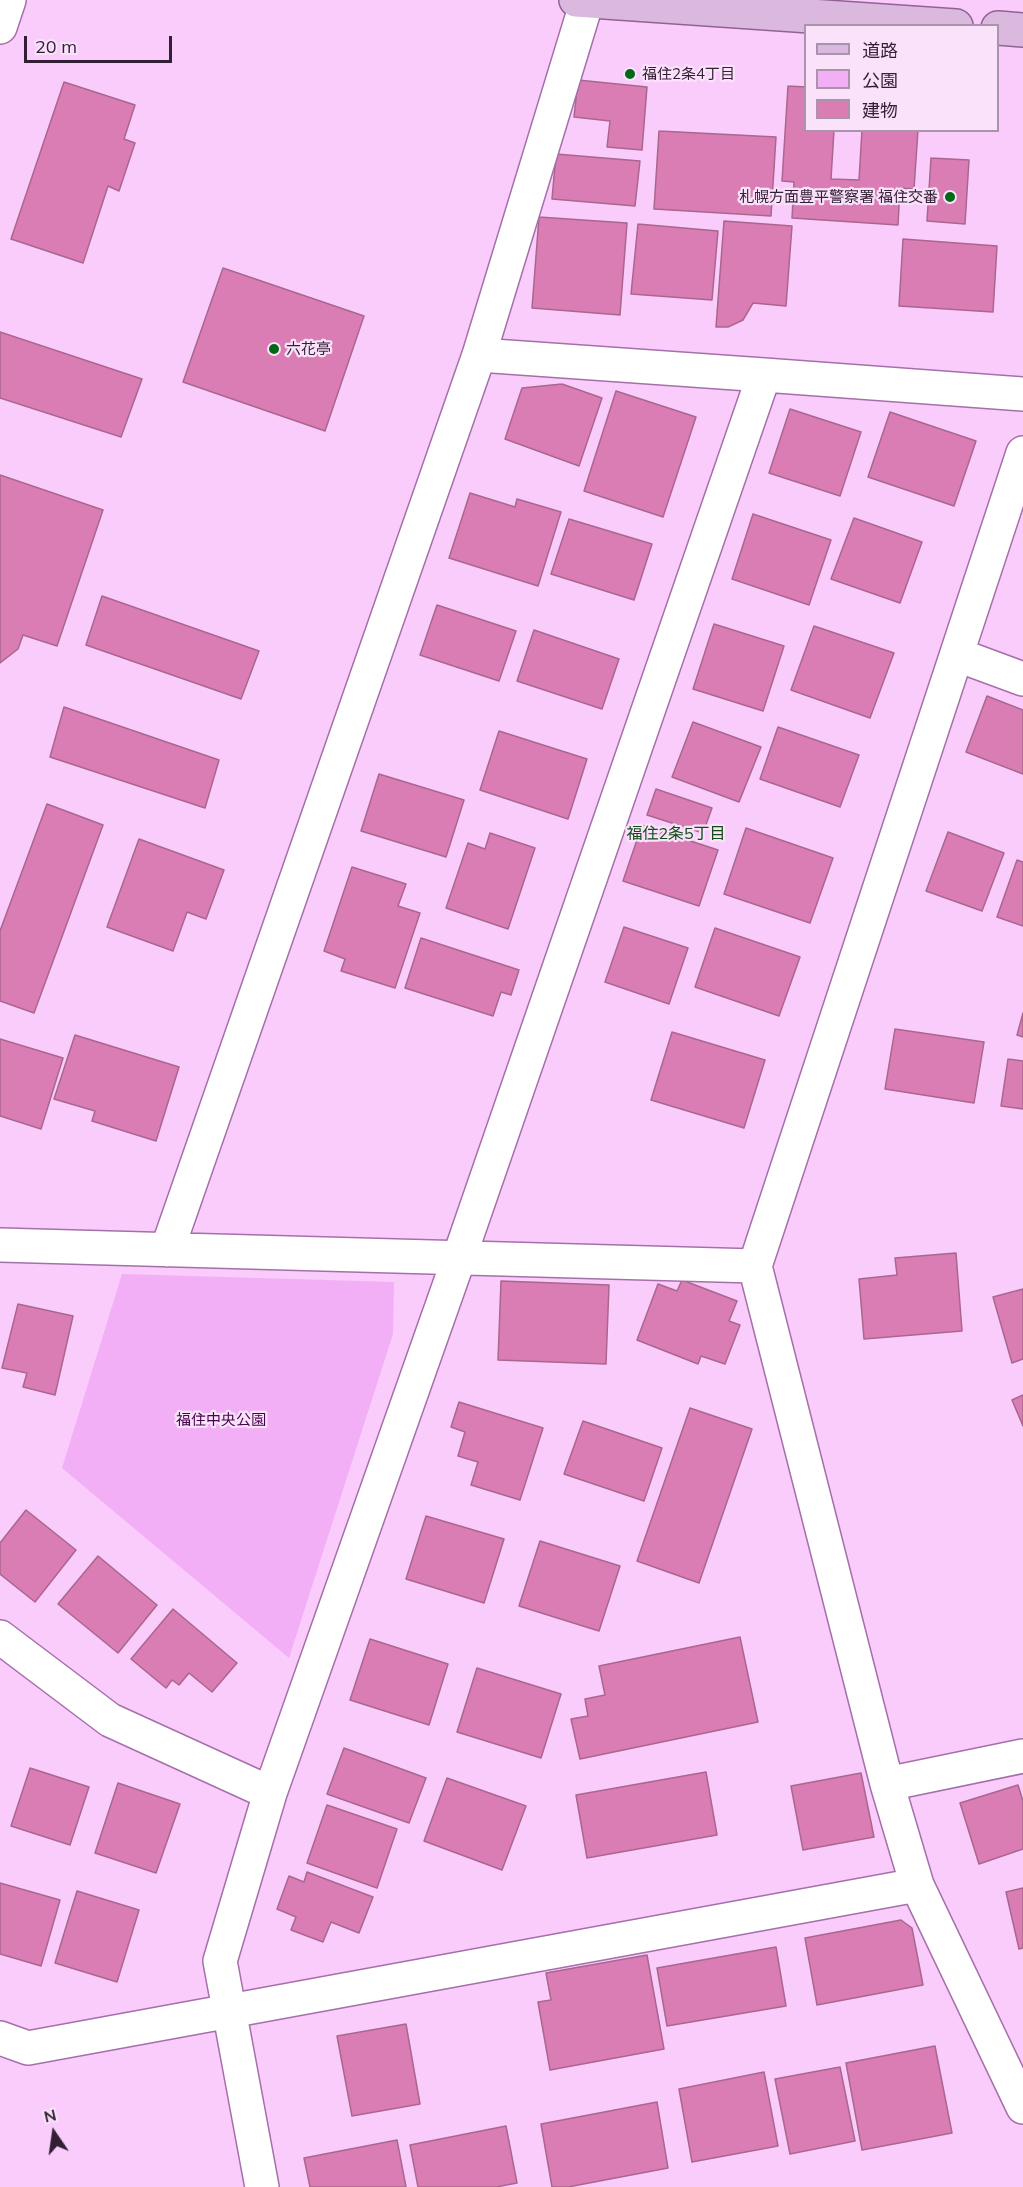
<!DOCTYPE html>
<meta charset="utf-8">
<style>
body{margin:0}
#map{position:relative;width:1023px;height:2187px;overflow:hidden;background:#faccfc;font-family:Mulish,"Noto Sans JP",sans-serif}
canvas{display:block}
.legend{position:absolute;left:804px;top:24px;width:195px;height:108px;box-sizing:border-box;background:#f9e2fa;border:2px solid #aa94ab;margin:0;padding:8px 10px;list-style:none;font-size:18px;color:#331e35}
.legend li{display:flex;align-items:center;gap:12px;height:30px}
.legend b{width:30px;border:2px solid #aa94ab}
.north{position:absolute;left:24px;top:2103px;width:60px;height:60px;-webkit-text-stroke:4px #f9e2fa;paint-order:stroke;rotate:347deg;font-size:16px;font-weight:700;line-height:24px;text-align:center;color:#331e35}
.north::after{content:'';display:block;margin:auto;width:21px;height:27px;background:#331e35;clip-path:polygon(50% 0,100% 100%,50% 72%,0 100%)}
.scale{position:absolute;left:24px;top:36px;width:148px;height:27px;box-sizing:border-box;border:3px solid #331e35;border-top:0;padding-left:8px;font-size:18px;line-height:21px;white-space:nowrap;color:#331e35;-webkit-text-stroke:4px #f9e2fa;paint-order:stroke}
</style>
<div id="map">
<canvas width="1023" height="2187"></canvas>
<ul class="legend">
<li><b style="height:8px;background:#dbb8dd"></b>道路</li>
<li><b style="height:16px;background:#f2aff6"></b>公園</li>
<li><b style="height:16px;background:#da7db4"></b>建物</li>
</ul>
<div class="north">N</div>
<div class="scale">20 m</div>
</div>
<script>
const ctx = document.querySelector('canvas').getContext('2d');
ctx.lineJoin = 'round';
function fill(path, color) { ctx.fillStyle = color; ctx.fill(path, 'evenodd'); }
const toPath = rows => new Path2D(rows.map(r => 'M' + r).join(''));
function trace(path, color, width, dash) { ctx.strokeStyle = color; ctx.lineWidth = width; ctx.lineCap = dash ? 'butt' : 'round'; ctx.setLineDash(dash || []); ctx.stroke(path); }
function drawText(font, color, halo, rows, align = 'center') {
  ctx.font = font + ' Mulish,"Noto Sans JP",sans-serif'; ctx.lineWidth = 4.5; ctx.setLineDash([]); ctx.textBaseline = 'middle'; ctx.strokeStyle = halo; ctx.fillStyle = color; for (const [text, x, y, turn = 0] of rows) {
    ctx.save(); ctx.translate(x, y); ctx.rotate((+turn || 0) * Math.PI / 180); ctx.textAlign = isNaN(turn) ? turn : align; if (halo) ctx.strokeText(text, 0, 0); ctx.fillText(text, 0, 0); ctx.restore();
  }
}
fill(toPath([
 [122,1274,394,1282,393,1334,289,1658,62,1468]
]), '#f2aff6');
const building = toPath([
 [578,80,647,87,642,150,607,147,610,121,574,117,578,80],
 [64,82,135,105,124,139,135,143,119,191,108,186,83,263,11,239,64,82],
 [788,86,806,87,806,130,834,130,831,179,859,180,862,130,918,130,914,189,900,188,898,225,792,218,794,182,782,181,788,86],
 [659,131,776,137,771,216,654,209,659,131],
 [556,154,640,161,635,206,552,199,556,154],
 [931,158,969,160,965,224,927,221,931,158],
 [539,217,627,223,620,315,532,308,539,217],
 [724,221,792,226,786,306,753,303,743,320,728,327,716,327,724,221],
 [638,224,718,231,712,300,631,294,638,224],
 [903,239,997,246,993,312,899,306,903,239],
 [223,268,364,316,325,431,183,382,223,268],
 [0,332,142,379,121,437,0,398,0,332],
 [562,384,602,398,579,466,505,439,522,388,562,384],
 [616,391,696,417,663,517,584,491,616,391],
 [790,409,861,432,840,496,769,473,790,409],
 [890,412,976,441,954,506,868,477,890,412],
 [0,475,103,510,57,646,23,635,18,649,0,663,0,475],
 [470,493,515,507,517,499,561,512,538,586,449,558,470,493],
 [753,514,831,540,809,605,732,579,753,514],
 [854,518,922,542,900,603,831,579,854,518],
 [569,519,652,544,634,600,551,574,569,519],
 [102,596,259,651,241,699,86,645,102,596],
 [437,605,516,631,499,681,420,655,437,605],
 [714,624,784,646,763,711,693,689,714,624],
 [814,626,894,653,870,718,791,690,814,626],
 [534,630,619,659,602,709,517,681,534,630],
 [987,696,1023,710,1023,774,966,752,987,696],
 [64,707,219,760,205,808,50,757,64,707],
 [693,722,761,747,739,802,672,777,693,722],
 [778,727,859,755,840,807,760,779,778,727],
 [499,731,587,759,568,819,480,790,499,731],
 [379,774,464,800,446,857,361,831,379,774],
 [656,789,712,808,703,833,647,815,656,789],
 [47,804,103,825,34,1013,0,1001,0,931,47,804],
 [642,825,718,850,699,906,623,881,642,825],
 [746,828,833,858,810,923,724,894,746,828],
 [948,832,1004,853,982,911,926,891,948,832],
 [490,833,535,848,508,929,446,908,468,843,485,849,490,833],
 [139,839,224,870,206,919,187,912,173,951,107,927,139,839],
 [1017,860,1023,862,1023,926,997,917,1017,860],
 [352,867,406,884,398,906,420,913,395,988,341,971,345,959,324,951,352,867],
 [624,927,688,948,669,1004,605,982,624,927],
 [715,928,800,957,779,1016,695,987,715,928],
 [421,938,519,970,511,995,501,992,493,1016,405,988,421,938],
 [1023,1013,1023,1037,1017,1035,1023,1013],
 [895,1029,984,1042,974,1103,885,1089,895,1029],
 [672,1032,765,1060,744,1128,651,1100,672,1032],
 [75,1035,179,1067,156,1141,92,1121,95,1111,54,1099,75,1035],
 [0,1039,63,1058,41,1129,0,1116,0,1039],
 [1008,1059,1023,1061,1023,1109,1001,1106,1008,1059],
 [956,1253,962,1331,864,1339,859,1279,897,1275,895,1258,956,1253],
 [682,1280,737,1301,729,1321,740,1325,725,1364,701,1356,698,1364,637,1340,658,1284,677,1291,682,1280],
 [501,1281,609,1285,606,1364,498,1360,501,1281],
 [1023,1289,1023,1359,1012,1363,993,1297,1023,1289],
 [18,1304,73,1316,55,1395,23,1387,27,1373,2,1368,18,1304],
 [1023,1395,1023,1426,1012,1400,1023,1395],
 [459,1402,543,1428,520,1500,471,1485,478,1462,458,1456,465,1432,451,1427,459,1402],
 [690,1408,752,1429,699,1583,637,1561,690,1408],
 [583,1421,662,1448,644,1501,564,1474,583,1421],
 [26,1510,76,1550,35,1602,0,1574,0,1543,26,1510],
 [426,1516,504,1539,484,1603,406,1579,426,1516],
 [540,1541,620,1566,599,1631,519,1606,540,1541],
 [98,1556,157,1605,118,1653,58,1604,98,1556],
 [173,1609,237,1663,212,1692,189,1673,179,1685,172,1680,166,1688,131,1659,173,1609],
 [740,1637,758,1722,580,1759,571,1719,588,1716,585,1699,605,1695,599,1666,740,1637],
 [370,1639,448,1664,429,1725,350,1700,370,1639],
 [477,1668,561,1694,541,1758,457,1732,477,1668],
 [344,1748,426,1778,409,1823,327,1794,344,1748],
 [30,1768,89,1787,70,1845,11,1826,30,1768],
 [706,1772,717,1835,587,1858,576,1795,706,1772],
 [861,1773,874,1837,803,1850,791,1786,861,1773],
 [447,1778,526,1806,502,1870,424,1841,447,1778],
 [118,1783,180,1804,156,1873,95,1853,118,1783],
 [1018,1785,1023,1801,1023,1849,979,1864,960,1803,1018,1785],
 [327,1805,397,1829,377,1888,307,1863,327,1805],
 [307,1872,373,1897,359,1933,331,1922,323,1942,291,1930,296,1917,277,1909,289,1876,304,1882,307,1872],
 [0,1883,60,1900,41,1966,0,1954,0,1883],
 [1023,1888,1023,1948,1019,1949,1006,1892,1023,1888],
 [77,1891,139,1910,117,1982,55,1963,77,1891],
 [901,1920,912,1928,923,1985,817,2005,805,1938,901,1920],
 [776,1947,786,2006,667,2026,657,1968,776,1947],
 [647,1955,664,2049,550,2070,538,2002,551,2000,546,1973,647,1955],
 [406,2024,420,2104,352,2116,337,2036,406,2024],
 [935,2046,952,2133,862,2150,846,2063,935,2046],
 [840,2067,855,2141,790,2154,775,2079,840,2067],
 [764,2072,778,2146,692,2162,679,2089,764,2072],
 [657,2102,668,2168,568,2187,552,2187,541,2124,657,2102],
 [506,2126,517,2183,496,2187,418,2187,410,2145,506,2126],
 [397,2140,406,2187,310,2187,304,2158,397,2140]
]);
fill(building, '#da7db4');
trace(building, '#aa668e', 1.5);
const minor = toPath([
 [0,27,9,0],
 [479,355,764,375],
 [1023,453,755,1266,887,1784,917,1885,1023,2107],
 [958,655,1023,679],
 [0,1245,755,1266],
 [167,1250,479,355,587,1],
 [0,1637,110,1720,270,1793],
 [887,1784,1023,1756],
 [0,2038,28,2048,917,1885],
 [262,2187,220,1961,270,1793,459,1258,764,375,1023,394]
]);
const major = toPath([
 [576,0,956,26],
 [998,28,1023,30]
]);
trace(minor, '#a570a9', 36);
trace(major, '#916394', 36);
trace(minor, '#fff', 33);
trace(major, '#dbb8dd', 33);
for (const [x, y, r, color] of [
 [630,74,6,"#006916"],
 [950,197,6,"#006916"],
 [274,349,6,"#006916"]
]) { const dot = new Path2D(); dot.arc(x, y, r, 0, 2 * Math.PI); ctx.fillStyle = color; ctx.fill(dot); trace(dot, '#f9e2fa', 2); }
drawText('15px', '#331e35', '#f9e2fa', [
 ["福住2条4丁目",642,74],
 ["札幌方面豊平警察署 福住交番",938,197,"right"],
 ["六花亭",286,349]
], 'left');
drawText('15px', '#47034d', '#f9e2fa', [
 ["福住中央公園",221,1420]
]);
drawText('16px', '#124b18', '#f9e2fa', [
 ["福住2条5丁目",676,834]
]);
</script>
